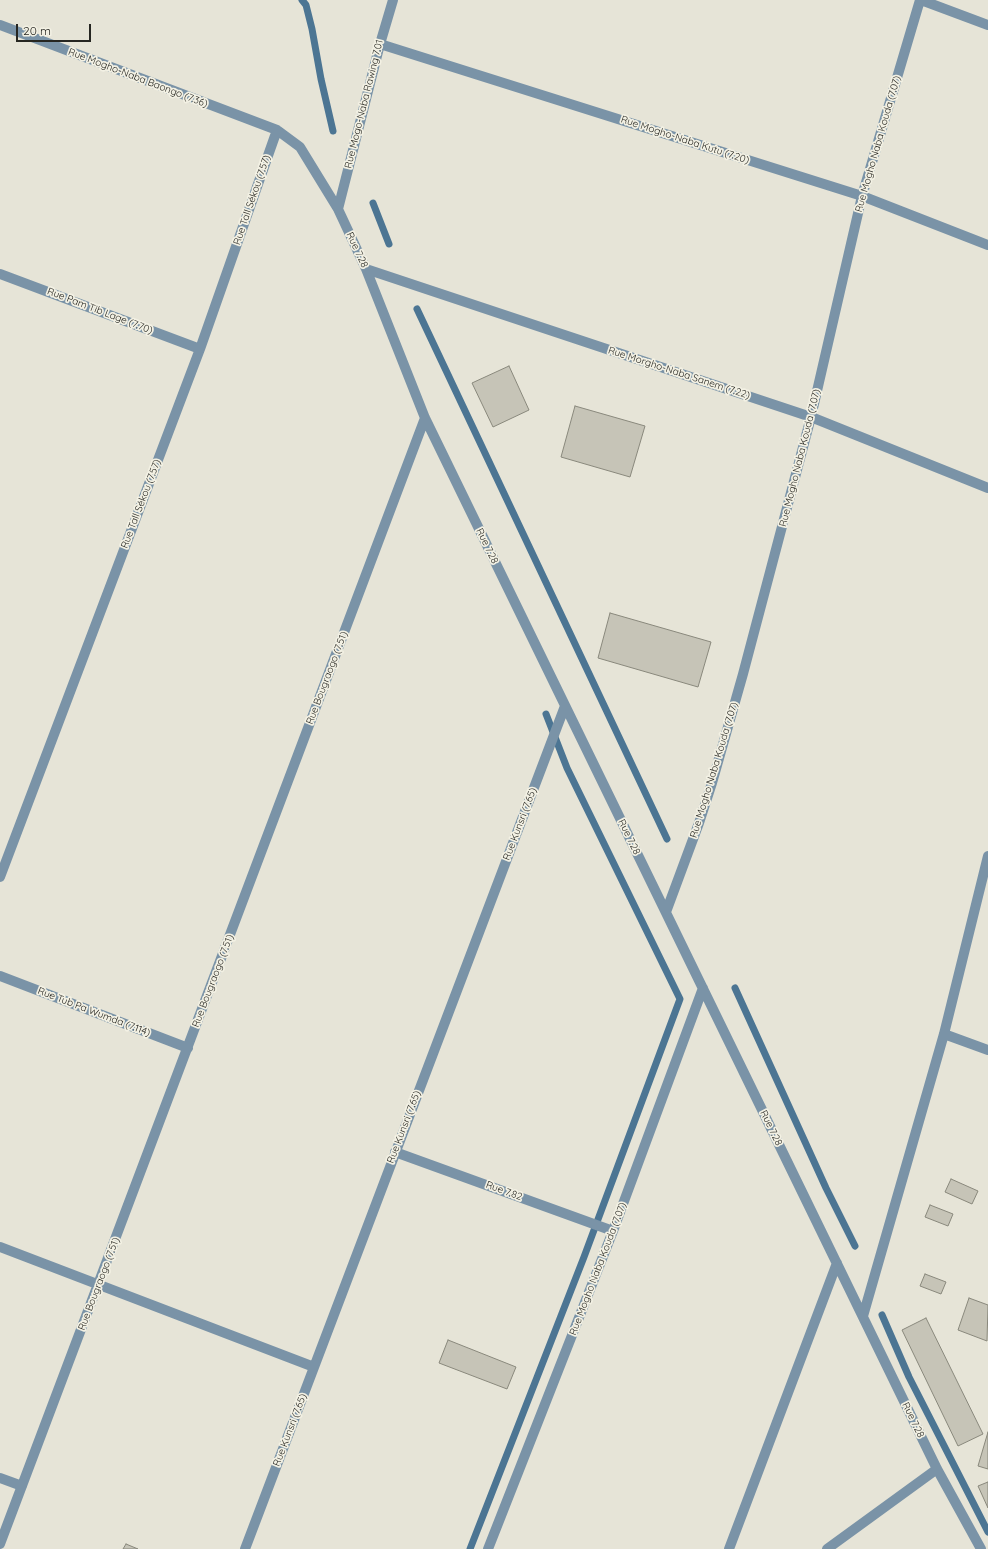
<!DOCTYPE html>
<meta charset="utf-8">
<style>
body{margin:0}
#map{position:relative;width:988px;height:1549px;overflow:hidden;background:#e6e4d7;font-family:Quicksand,sans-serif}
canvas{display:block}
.scale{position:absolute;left:16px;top:24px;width:75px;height:18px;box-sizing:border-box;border:2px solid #262621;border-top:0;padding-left:5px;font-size:12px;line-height:14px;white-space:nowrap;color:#262621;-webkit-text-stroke:3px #f3f1e4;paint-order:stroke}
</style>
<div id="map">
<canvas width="988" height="1549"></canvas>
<div class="scale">20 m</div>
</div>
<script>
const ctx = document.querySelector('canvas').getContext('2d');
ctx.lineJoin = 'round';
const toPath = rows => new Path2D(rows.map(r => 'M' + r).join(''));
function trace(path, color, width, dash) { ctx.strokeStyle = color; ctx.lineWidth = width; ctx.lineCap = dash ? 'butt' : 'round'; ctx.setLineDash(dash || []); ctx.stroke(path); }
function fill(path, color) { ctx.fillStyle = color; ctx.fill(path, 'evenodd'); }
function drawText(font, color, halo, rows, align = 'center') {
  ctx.font = font + ' Quicksand,sans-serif'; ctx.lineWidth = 3.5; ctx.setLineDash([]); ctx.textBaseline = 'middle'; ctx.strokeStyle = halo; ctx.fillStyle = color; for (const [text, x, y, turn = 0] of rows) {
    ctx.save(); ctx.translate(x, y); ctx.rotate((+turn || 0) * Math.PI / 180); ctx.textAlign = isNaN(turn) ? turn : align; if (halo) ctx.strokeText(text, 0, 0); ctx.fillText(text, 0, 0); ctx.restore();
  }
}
trace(toPath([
 [302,0,306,5,312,29,321,79,333,131],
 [373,203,389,244],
 [417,309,667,839],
 [735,988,826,1188,855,1246],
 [882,1315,909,1377,988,1532],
 [470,1549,584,1257,680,999,567,768,546,714]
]), '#4c7593', 7);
const building = toPath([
 [509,366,529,410,493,427,472,383,509,366],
 [575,406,645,426,630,477,561,457,575,406],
 [610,613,711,642,698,687,598,658,610,613],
 [951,1179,978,1191,972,1204,945,1192,951,1179],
 [930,1205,953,1214,948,1226,925,1217,930,1205],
 [925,1274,946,1282,941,1294,920,1286,925,1274],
 [969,1298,988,1305,987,1341,958,1330,969,1298],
 [926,1318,983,1434,958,1446,902,1330,926,1318],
 [448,1340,516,1367,507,1389,439,1363,448,1340],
 [988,1432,988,1469,978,1466,988,1432],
 [988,1482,988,1508,978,1486,988,1482],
 [126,1544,138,1549,123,1549,126,1544]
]);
fill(building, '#c6c4b7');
trace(building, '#89887c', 1);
trace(toPath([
 [921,0,988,25],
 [0,25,277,130,300,147,338,209,366,269,425,418,937,1469,981,1549],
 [380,44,862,196,988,245],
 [338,209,380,44,393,0],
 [366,269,811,417,988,488],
 [0,274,200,349],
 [0,877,200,349,277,130],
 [666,912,699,823,712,783,743,674,811,417,862,196,920,0],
 [0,976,188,1048],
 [944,1034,988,1050],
 [395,1152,613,1231],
 [0,1247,314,1367],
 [863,1316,944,1034,988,856],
 [0,1478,22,1486],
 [0,1544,425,418],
 [245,1549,565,706],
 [488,1549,613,1231,703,988],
 [729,1549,837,1263],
 [827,1549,937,1469]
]), '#7a93a7', 10);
drawText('10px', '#262621', '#f3f1e4', [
 ["Rue Mogho-Naba Baongo (7.36)",138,78,21],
 ["Rue Mogo-Naba Rawing 7.01",364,104,-76],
 ["Rue Mogho-Naba Kutu (7.20)",685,140,18],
 ["Rue Mogho Naba Kouda (7.07)",878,144,-74],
 ["Rue Tall Sékou (7.57)",252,200,-71],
 ["Rue 7.28",357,250,65],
 ["Rue Pam Tib Lage (7.70)",100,311,21],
 ["Rue Morgho-Naba Sanem (7.22)",679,373,18],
 ["Rue Mogho Naba Kouda (7.07)",800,458,-76],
 ["Rue Tall Sékou (7.57)",141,504,-69],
 ["Rue 7.28",487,546,64],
 ["Rue Bougraogo (7.51)",327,678,-69],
 ["Rue Mogho Naba Kouda (7.07)",714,770,-73],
 ["Rue Kunsri (7.65)",520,824,-69],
 ["Rue 7.28",629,837,64],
 ["Rue Bougraogo (7.51)",213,981,-69],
 ["Rue Tub Pa Wumda (7.114)",94,1012,21],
 ["Rue Kunsri (7.65)",404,1127,-69],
 ["Rue 7.28",771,1128,64],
 ["Rue 7.82",504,1191,20],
 ["Rue Mogho Naba Kouda (7.07)",598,1269,-69],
 ["Rue Bougraogo (7.51)",99,1284,-69],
 ["Rue 7.28",913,1420,64],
 ["Rue Kunsri (7.65)",290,1430,-69]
]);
</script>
